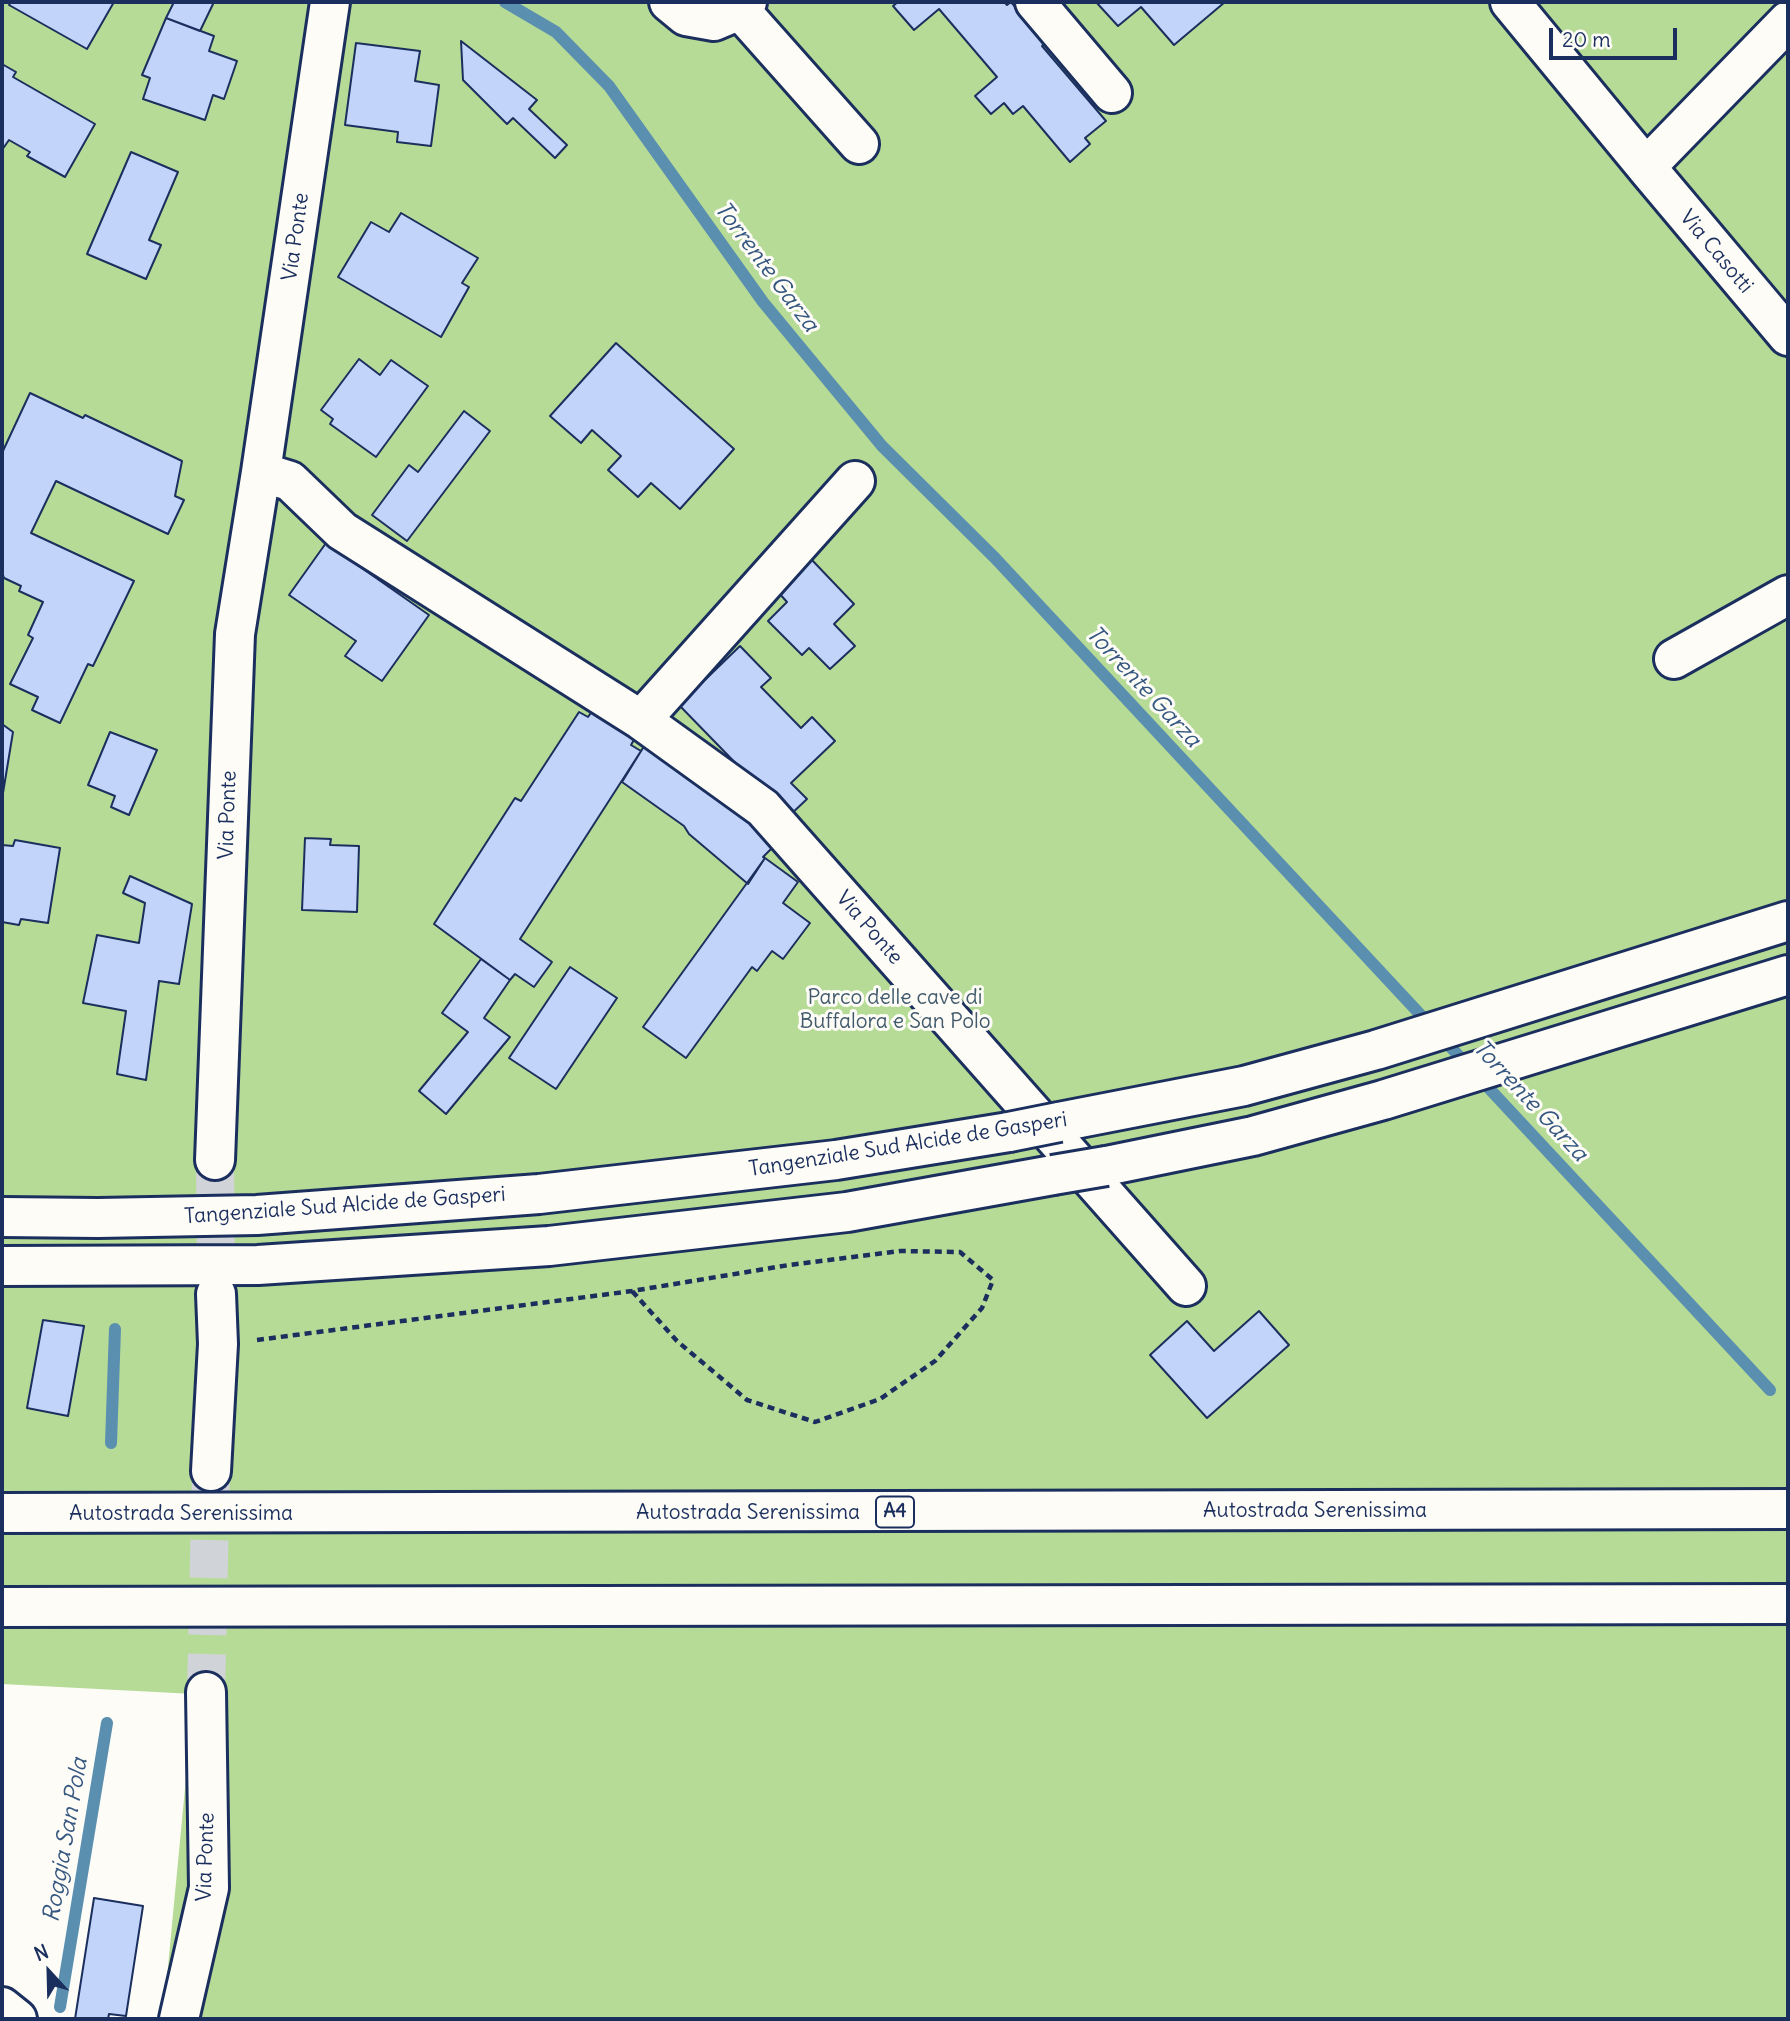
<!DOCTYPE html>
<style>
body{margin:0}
#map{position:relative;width:1790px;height:2021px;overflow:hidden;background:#fdfcf7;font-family:Delius,sans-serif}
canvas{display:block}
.frame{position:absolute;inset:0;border:4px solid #1b2f5e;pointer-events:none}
.north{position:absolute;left:14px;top:1937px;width:70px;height:70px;-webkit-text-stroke:5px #fdfcf7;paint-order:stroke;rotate:338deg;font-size:19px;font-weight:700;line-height:28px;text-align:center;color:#1b2f5e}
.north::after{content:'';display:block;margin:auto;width:24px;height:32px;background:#1b2f5e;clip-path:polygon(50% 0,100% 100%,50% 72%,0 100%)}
.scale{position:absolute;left:1549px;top:28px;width:128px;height:32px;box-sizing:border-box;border:4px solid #1b2f5e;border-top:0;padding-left:9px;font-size:21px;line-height:24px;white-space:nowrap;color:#1b2f5e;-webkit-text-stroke:5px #fdfcf7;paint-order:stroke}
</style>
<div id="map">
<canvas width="1790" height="2021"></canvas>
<div class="frame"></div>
<div class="north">N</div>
<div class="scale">20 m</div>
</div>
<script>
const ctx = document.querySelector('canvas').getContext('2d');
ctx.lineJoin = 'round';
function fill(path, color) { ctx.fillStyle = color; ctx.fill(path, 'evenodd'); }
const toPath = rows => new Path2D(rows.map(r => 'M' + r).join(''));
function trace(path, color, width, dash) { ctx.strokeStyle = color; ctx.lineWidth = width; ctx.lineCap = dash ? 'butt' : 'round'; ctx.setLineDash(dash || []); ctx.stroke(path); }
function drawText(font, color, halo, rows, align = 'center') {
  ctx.font = font + ' Delius,sans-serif'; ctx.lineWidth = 6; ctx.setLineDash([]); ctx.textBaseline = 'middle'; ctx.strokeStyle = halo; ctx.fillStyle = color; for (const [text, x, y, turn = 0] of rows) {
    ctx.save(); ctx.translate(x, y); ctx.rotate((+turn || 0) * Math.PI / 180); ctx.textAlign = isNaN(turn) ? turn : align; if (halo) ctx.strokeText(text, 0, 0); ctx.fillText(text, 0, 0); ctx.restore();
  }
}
fill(toPath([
 [2,2,1788,2,1788,2019,163,2019,194,1694,2,1684]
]), '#b6db96');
trace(toPath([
 [505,2,556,32,609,86,763,302,882,446,995,558,1770,1390],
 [111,1443,115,1329],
 [60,2007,107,1723]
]), '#5b8fb0', 12);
const building = toPath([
 [11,2,114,2,87,49,9,5,11,2],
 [174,2,214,2,200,31,166,18,174,2],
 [898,2,1004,2,1007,5,1011,2,1045,42,1042,46,1106,121,1085,138,1090,144,1070,162,1023,106,1013,114,1004,103,991,114,975,96,997,77,939,9,914,30,893,6,898,2],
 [1096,2,1225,2,1174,45,1141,7,1118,26,1096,2],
 [166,18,214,36,209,51,237,61,224,99,213,95,205,120,143,99,150,78,142,75,166,18],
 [461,41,537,100,529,109,567,145,555,158,513,118,507,124,463,80,461,41],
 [356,43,420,51,415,81,439,85,431,146,397,142,398,132,345,125,356,43],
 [2,64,16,72,13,77,95,124,65,177,27,156,30,152,9,140,2,150,2,64],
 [131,152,178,172,149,240,161,245,146,279,87,254,131,152],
 [401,213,478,258,462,283,469,287,441,337,338,277,371,222,389,232,401,213],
 [616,343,734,449,680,509,651,483,638,497,608,470,621,456,592,430,581,443,550,416,616,343],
 [359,359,380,375,391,360,428,386,376,457,330,424,333,419,321,410,359,359],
 [30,393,83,418,85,415,182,461,175,496,184,500,168,534,56,481,31,533,134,581,93,666,88,664,60,723,32,710,38,697,10,684,33,638,28,635,43,602,19,591,21,586,4,578,2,572,2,453,30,393],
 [464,411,490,431,407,541,372,515,409,465,418,472,464,411],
 [326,543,429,615,382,681,345,656,356,641,289,595,326,543],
 [811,559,854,604,834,624,855,646,830,669,809,648,802,655,768,621,787,602,778,592,811,559],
 [740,646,771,678,761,687,801,728,812,717,835,741,791,783,807,799,788,817,679,705,740,646],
 [593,710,635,738,631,745,641,751,520,939,552,962,534,987,515,974,510,980,434,924,515,798,521,801,579,712,588,717,593,710],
 [2,724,13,732,2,799,2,724],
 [110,732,157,750,129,815,111,807,115,796,88,785,110,732],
 [646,743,752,820,775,845,763,857,765,858,748,884,689,834,684,826,622,782,646,743],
 [305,838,331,839,330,845,359,846,357,912,302,910,305,838],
 [15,840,60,848,48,923,21,919,19,925,2,922,2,845,13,846,15,840],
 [765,858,798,882,783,903,810,923,783,959,772,951,757,971,752,967,686,1058,643,1027,765,858],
 [130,876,192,904,179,984,159,981,146,1080,117,1074,126,1011,83,1003,97,935,139,943,145,903,123,893,130,876],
 [481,959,510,980,484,1018,510,1037,446,1114,419,1091,468,1032,442,1013,481,959],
 [570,967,617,998,556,1089,509,1058,570,967],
 [1259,1311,1289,1345,1207,1418,1150,1355,1187,1321,1214,1351,1259,1311],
 [43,1320,84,1326,68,1416,27,1408,43,1320],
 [94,1898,143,1906,126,2016,109,2014,108,2019,75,2019,94,1898]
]);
fill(building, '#c2d4f9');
trace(building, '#1b2f5e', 2);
trace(toPath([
 [215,1160,216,1294],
 [206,1692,211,1471]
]), '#d0d3d8', 38, [38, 19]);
const minor = toPath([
 [669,2,686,16,714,21,740,10,747,2],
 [1035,2,1112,93],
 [1510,2,1646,167,1788,21],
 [740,10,859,144],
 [1646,167,1788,336],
 [261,472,290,481,342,531,641,720,763,808,1186,1286],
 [1674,659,1788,595],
 [641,720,855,481],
 [215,1160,235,634,261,472,330,2],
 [211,1471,218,1344,216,1294],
 [2,2007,17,2019],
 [179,2019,209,1888,206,1692]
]);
const trunk = toPath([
 [1059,1122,1244,1086,1376,1050,1788,921],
 [1106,1166,1253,1136,1383,1100,1788,975],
 [2,1217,98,1218,257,1215,539,1194,836,1160,1009,1132],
 [2,1266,258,1265,549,1246,847,1212,1053,1175]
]);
const motorway = toPath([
 [2,1513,1788,1509],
 [2,1607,1788,1604]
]);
trace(minor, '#1b2f5e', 44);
trace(trunk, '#1b2f5e', 44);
trace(motorway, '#1b2f5e', 44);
trace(toPath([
 [257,1340,632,1291,789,1265,900,1251,960,1252,993,1280,982,1308,935,1361,880,1399,815,1422,747,1400,677,1341,632,1291]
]), '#1b2f5e', 4.5, [7, 5]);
trace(minor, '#fdfcf7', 38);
trace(trunk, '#fdfcf7', 38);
trace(motorway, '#fdfcf7', 38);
const trunkBridge = toPath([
 [1009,1132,1059,1122],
 [1053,1175,1106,1166]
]);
trace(trunkBridge, '#1b2f5e', 44, []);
trace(trunkBridge, '#fdfcf7', 38);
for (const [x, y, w] of [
 [895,1512,38]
]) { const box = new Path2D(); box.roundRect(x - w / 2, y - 15.5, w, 31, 5); ctx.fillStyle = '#fdfcf7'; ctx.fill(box); trace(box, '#1b2f5e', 2); }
drawText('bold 19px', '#1b2f5e', null, [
 ["A4",895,1512]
]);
drawText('21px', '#1b2f5e', '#fdfcf7', [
 ["Via Ponte",296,237,-82],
 ["Via Casotti",1716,252,50],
 ["Via Ponte",228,815,-88],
 ["Via Ponte",869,928,49],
 ["Tangenziale Sud Alcide de Gasperi",908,1145,-9],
 ["Tangenziale Sud Alcide de Gasperi",345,1206,-4],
 ["Autostrada Serenissima",1315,1511],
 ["Autostrada Serenissima",748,1513],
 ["Autostrada Serenissima",181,1514],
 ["Via Ponte",206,1857,-88]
]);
drawText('21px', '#425a6c', '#fdfcf7', [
 ["Parco delle cave di",895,998],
 ["Buffalora e San Polo",895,1022]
]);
drawText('italic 23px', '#365780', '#fdfcf7', [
 ["Torrente Garza",766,267,53],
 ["Torrente Garza",1143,687,47],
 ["Torrente Garza",1530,1101,47],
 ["Roggia San Pola",66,1840,-80]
]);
</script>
